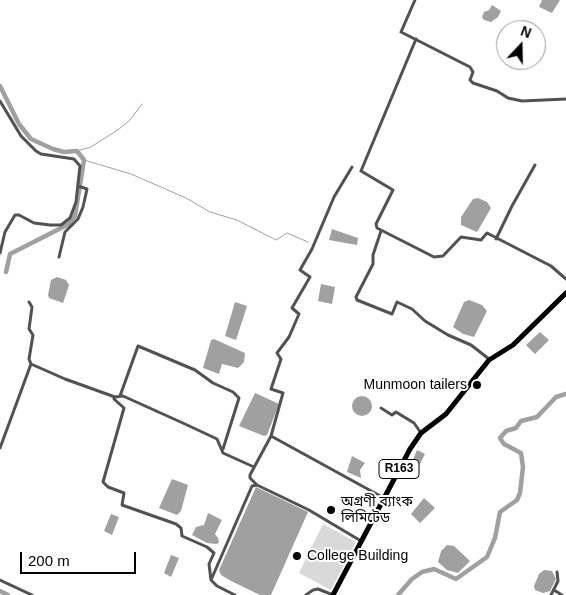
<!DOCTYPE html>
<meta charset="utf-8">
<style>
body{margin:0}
#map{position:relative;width:566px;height:595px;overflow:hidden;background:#fff;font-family:Arial,sans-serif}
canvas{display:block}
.north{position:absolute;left:496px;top:20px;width:50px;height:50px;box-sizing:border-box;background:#fff;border:1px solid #999;border-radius:50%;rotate:21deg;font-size:14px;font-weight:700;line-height:20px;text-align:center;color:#000}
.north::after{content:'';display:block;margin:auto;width:18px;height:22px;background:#000;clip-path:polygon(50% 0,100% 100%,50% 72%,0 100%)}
.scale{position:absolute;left:20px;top:552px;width:116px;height:22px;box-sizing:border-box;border:2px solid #000;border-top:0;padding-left:6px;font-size:15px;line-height:18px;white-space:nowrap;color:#000;-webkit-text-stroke:4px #fff;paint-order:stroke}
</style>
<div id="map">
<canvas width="566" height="595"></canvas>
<div class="north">N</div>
<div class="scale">200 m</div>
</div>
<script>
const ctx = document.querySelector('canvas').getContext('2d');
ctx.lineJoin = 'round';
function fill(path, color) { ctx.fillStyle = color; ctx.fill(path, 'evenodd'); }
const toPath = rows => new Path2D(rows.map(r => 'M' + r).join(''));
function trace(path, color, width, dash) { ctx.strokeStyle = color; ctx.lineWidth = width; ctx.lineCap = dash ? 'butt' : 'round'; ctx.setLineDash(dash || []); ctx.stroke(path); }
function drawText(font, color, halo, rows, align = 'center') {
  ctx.font = font + ' Arial,"Noto Sans Bengali",sans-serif'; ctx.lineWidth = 4; ctx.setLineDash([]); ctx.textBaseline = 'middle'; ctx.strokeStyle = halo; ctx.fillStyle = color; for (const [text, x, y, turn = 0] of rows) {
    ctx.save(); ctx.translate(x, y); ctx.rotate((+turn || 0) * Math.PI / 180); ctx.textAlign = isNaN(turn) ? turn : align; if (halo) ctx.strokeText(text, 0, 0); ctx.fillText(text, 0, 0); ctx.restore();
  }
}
fill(toPath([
 [323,524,356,542,331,590,299,573]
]), '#d9d9d9');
fill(toPath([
 [542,0,560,0,552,13,539,7],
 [492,5,501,11,498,17,491,22,484,20,482,17,484,12,489,10],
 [478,198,487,202,491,208,477,232,461,225,461,217,473,199],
 [332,229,358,238,357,245,329,240],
 [57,277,66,280,69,285,63,303,49,298,48,295,51,280],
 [321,284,335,287,332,304,318,301],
 [469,300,482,305,487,311,474,337,463,334,453,327,464,302],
 [235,302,247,306,236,340,225,336],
 [540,332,549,340,535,354,526,345],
 [214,339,245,353,244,362,238,368,222,364,219,374,203,368,211,340],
 [255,393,279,404,267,435,264,436,239,426],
 '352 406a10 10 0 1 1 20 0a10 10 0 1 1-20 0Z',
 [417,450,425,454,418,468,411,464],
 [352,456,365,463,360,470,361,478,347,472],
 [172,479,188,485,181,511,177,515,159,508],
 [256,487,308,512,271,595,260,595,231,581,221,575,219,570],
 [424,498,435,508,420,523,411,514],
 [208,513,222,520,215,534,218,538,219,543,216,544,207,543,192,535,196,527,204,525],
 [111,514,119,517,112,535,104,531],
 [447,545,454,546,470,561,458,573,447,570,438,562,441,551],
 [171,555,179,558,171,577,164,573],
 [544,570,552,571,556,579,550,591,543,593,535,590,534,586,539,574]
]), '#a0a0a0');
trace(toPath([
 [77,151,91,147,119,129,130,120,142,104],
 [84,160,131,174,186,198,210,212,237,220,276,240,287,233,308,242]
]), '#a0a0a0', 1);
trace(toPath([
 [0,86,19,124,31,139,53,149,64,152,77,151,84,160,75,216,69,224,10,254,6,272],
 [0,591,8,595],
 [398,595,412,579,422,572,434,569,456,579,487,557,495,538,500,512,517,500,520,493,523,467,521,453,504,444,500,438,506,431,516,428,521,421,537,417,556,397,566,394]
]), '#a0a0a0', 4.5);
trace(toPath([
 [415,0,401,32,470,67,473,72,470,80,473,83,497,91,508,98,522,101,566,99],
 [416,39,361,171,393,190,376,224,377,228,434,257,443,256,461,237,481,240,487,233,551,266,566,279],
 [0,101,21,136,36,151,41,154,74,159,80,166,76,202,70,218,61,225,50,225,34,223,19,215,15,215,5,232,0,253],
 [381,231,373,255,373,264,356,297,357,300,392,314,397,302,412,309,425,321,448,335,471,345,489,359],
 [496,239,512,206,535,165],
 [59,257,65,232,78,219,83,207,87,189,78,186],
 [29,302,32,307,29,329,33,335,29,359,31,364,65,379,115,397,123,396,185,424,217,439,223,453,254,467],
 [120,396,138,346,195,370,213,383,233,392,239,398,223,449],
 [115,397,114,399,124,408,103,482,108,487,124,493,122,505,176,524,181,528,182,536,207,547,214,553,209,564,211,580,217,586,235,595],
 [381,408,392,415,396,412,414,423,421,433],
 [271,436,283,393,271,389,281,359,277,353,289,337,299,314,292,308,310,277,300,270,312,249,334,197,352,167],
 [0,448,31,364],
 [257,485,250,478,250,475,271,436,384,498],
 [0,580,32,595],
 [211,580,252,486,257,485,309,510,361,541],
 [554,590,562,595],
 [306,595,313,590,318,589,333,595],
 [551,595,558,581,557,572]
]), '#525252', 3);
trace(toPath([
 [333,595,410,449,421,433,446,414,489,360,513,345,566,293]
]), '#000', 5);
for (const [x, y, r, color] of [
 [477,385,5,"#000"],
 [331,510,5,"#000"],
 [297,556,5,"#000"]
]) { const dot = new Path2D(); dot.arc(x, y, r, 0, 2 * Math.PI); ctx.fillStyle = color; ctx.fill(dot); trace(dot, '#fff', 2); }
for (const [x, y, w] of [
 [399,469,40]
]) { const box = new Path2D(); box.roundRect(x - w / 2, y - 9.5, w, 19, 4); ctx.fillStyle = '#fff'; ctx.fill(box); trace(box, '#000', 1); }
drawText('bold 12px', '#000', null, [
 ["R163",399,469]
]);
drawText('14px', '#000', '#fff', [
 ["Munmoon tailers",467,385,"right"],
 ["অগ্রণী ব্যাংক",341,502],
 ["লিমিটেড",341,518],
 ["College Building",307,556]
], 'left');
</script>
